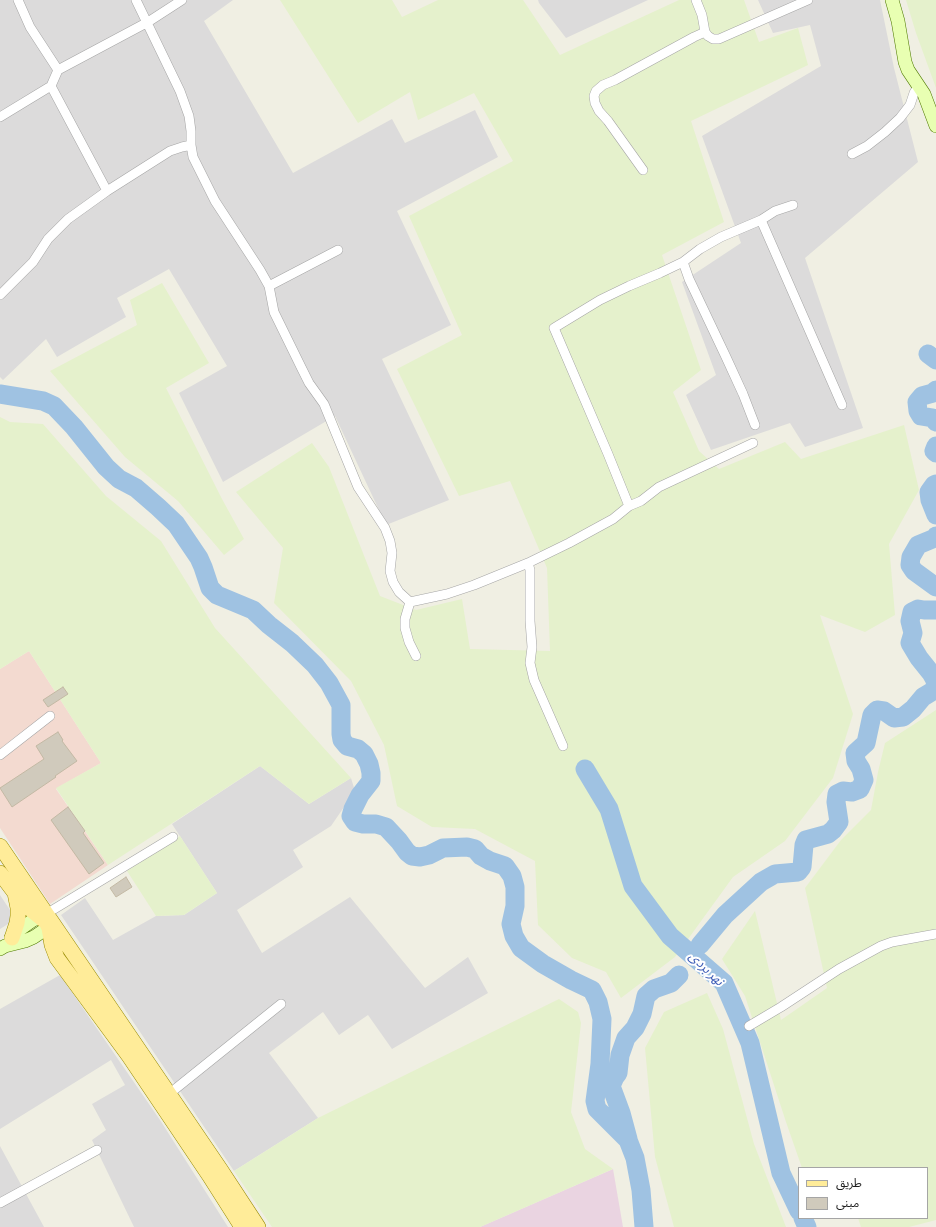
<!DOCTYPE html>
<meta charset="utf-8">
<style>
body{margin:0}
#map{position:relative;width:936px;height:1227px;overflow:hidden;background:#f0efe3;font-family:Manrope,"Noto Sans Arabic",sans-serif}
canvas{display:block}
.legend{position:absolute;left:798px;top:1167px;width:130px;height:52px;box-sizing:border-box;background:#fff;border:1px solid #a5a5a5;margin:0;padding:5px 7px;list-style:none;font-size:12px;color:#1e1e1e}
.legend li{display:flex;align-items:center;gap:8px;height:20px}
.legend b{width:20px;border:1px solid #a5a5a5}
</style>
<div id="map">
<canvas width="936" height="1227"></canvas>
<ul class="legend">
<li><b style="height:5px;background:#ffec99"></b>طريق</li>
<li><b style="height:11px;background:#d0cabc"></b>مبنى</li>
</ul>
</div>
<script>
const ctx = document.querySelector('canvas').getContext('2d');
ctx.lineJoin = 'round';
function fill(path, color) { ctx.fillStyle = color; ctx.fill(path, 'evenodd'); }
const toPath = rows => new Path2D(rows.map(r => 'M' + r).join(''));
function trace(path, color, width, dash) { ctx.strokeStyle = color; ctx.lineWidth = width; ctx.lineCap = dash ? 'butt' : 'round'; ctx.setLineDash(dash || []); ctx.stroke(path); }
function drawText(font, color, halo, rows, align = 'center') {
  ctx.font = font + ' Manrope,"Noto Sans Arabic",sans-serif'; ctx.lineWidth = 4; ctx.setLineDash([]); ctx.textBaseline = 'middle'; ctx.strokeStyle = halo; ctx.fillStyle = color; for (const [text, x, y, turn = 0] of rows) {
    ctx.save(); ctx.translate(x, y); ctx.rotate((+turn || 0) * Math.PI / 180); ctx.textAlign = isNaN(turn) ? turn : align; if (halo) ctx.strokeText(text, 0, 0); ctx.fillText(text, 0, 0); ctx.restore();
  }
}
fill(toPath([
 [0,0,233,0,204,21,293,173,392,119,405,143,475,110,498,157,397,211,451,325,382,359,449,500,386,525,335,416,223,482,179,393,227,366,169,269,117,298,126,317,57,357,46,339,3,380,0,377],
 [538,0,648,0,566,38,539,3],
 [758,0,880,0,894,68,918,162,805,258,863,428,805,447,790,423,711,450,686,395,716,375,682,282,741,243,702,136,821,66,810,25,773,33],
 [260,766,309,804,351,778,355,791,331,826,293,850,303,867,237,910,262,953,350,897,425,988,468,957,488,993,392,1049,368,1015,339,1035,323,1012,269,1053,318,1118,234,1171,61,915,85,898,113,940,156,916,184,915,217,893,172,824],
 [0,895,16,919,0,929],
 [60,975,160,1120,228,1227,134,1227,92,1140,106,1130,92,1104,125,1085,111,1060,0,1129,0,1009],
 [0,1146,44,1227,0,1227]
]), '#dcdbdb');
fill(toPath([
 [29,651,101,763,56,789,108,865,50,904,0,828,0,669]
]), '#f3dad0');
fill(toPath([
 [613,1169,623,1227,480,1227]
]), '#ead4e1');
fill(toPath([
 [280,0,392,0,402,17,438,0,523,0,560,55,679,0,744,0,759,42,798,28,808,65,691,121,724,222,662,255,701,370,673,392,699,451,719,469,785,442,801,459,904,425,919,490,889,544,895,615,865,632,820,615,853,714,833,778,785,841,733,877,675,957,621,998,606,972,572,958,538,925,535,861,475,829,432,827,397,806,384,745,351,681,274,603,283,548,236,492,312,443,329,467,380,596,416,610,462,599,470,649,550,651,547,568,510,481,459,496,397,369,462,335,409,216,513,161,474,93,418,120,410,92,358,123],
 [906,0,936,0,936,88,916,33],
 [162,283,209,363,166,388,222,499,244,539,224,555,178,501,125,457,50,371,137,325,130,300],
 [0,417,10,422,43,424,106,496,161,541,215,628,351,778,309,804,260,766,108,865,56,788,101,763,29,651,0,669],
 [936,710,936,1220,909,1227,861,1227,858,1218,927,1218,927,1168,802,1168,786,1122,745,996,722,959,755,911,781,1020,827,988,805,888,841,840,871,810,878,772,885,743],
 [180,836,217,893,184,915,156,916,127,871],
 [707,993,723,1029,754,1144,786,1227,674,1227,655,1157,645,1048,664,1012],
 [559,999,578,1012,581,1023,571,1112,585,1149,613,1169,480,1227,272,1227,234,1171,318,1118]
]), '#e5f1cc');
trace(toPath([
 [928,354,936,360],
 [936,390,933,393,922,396,917,402,918,411,921,416,933,418,936,422],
 [0,394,43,401,54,406,74,427,106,467,119,479,136,488,158,507,176,524,199,558,203,567,210,588,217,595,253,610,269,625,292,643,315,665,329,683,341,705,341,734,342,740,347,746,358,749,364,754,369,764,371,773,371,781,360,795,353,809,351,816,355,822,363,824,376,824,386,827,399,841,407,852,412,856,420,857,429,855,443,848,467,847,475,849,481,856,490,861,505,866,512,876,515,887,515,906,511,924,514,936,521,948,543,964,571,980,592,990,598,1002,602,1019,600,1064,595,1101,597,1109,628,1140,635,1158,641,1190,644,1227],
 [936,446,934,451,936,453],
 [936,484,934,485,929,492,930,500,936,515],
 [936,536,935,538,918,545,911,557,910,565,914,571,936,587],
 [936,610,924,610,918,609,912,612,910,621,913,633,910,643,919,658,931,673,936,682],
 [585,769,609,809,633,886,670,936,724,983,750,1043,781,1173,799,1211],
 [700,945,725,915,761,882,775,874,798,872,802,867,804,845,806,840,828,834,833,830,839,822,836,802,837,794,843,791,852,792,860,789,864,780,861,769,856,761,855,753,866,743,872,715,877,710,884,711,894,718,903,717,913,709,923,697,933,691,936,684],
 [628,1139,621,1113,611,1086,615,1077,618,1073,620,1055,626,1038,635,1028,642,1014,646,996,654,989,671,983,679,975],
 [803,1218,807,1227]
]), '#9fc2e2', 19);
const building = toPath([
 [63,687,68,694,48,707,43,700,63,687],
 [58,732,63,740,62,741,77,761,55,776,56,777,12,807,0,788,44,759,36,746,58,732],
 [68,807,85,831,83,833,104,863,89,874,51,820,68,807],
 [126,877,132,887,116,897,110,888,126,877]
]);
fill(building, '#d0cabc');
trace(building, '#c3b9a4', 1);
const street = toPath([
 [18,0,30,27,58,70],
 [136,0,180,91,189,116,191,131,191,145,193,157,215,201,260,270,269,286,274,312,301,367,309,383,324,404,358,487,385,528,390,541,392,553,390,571,393,582,399,592,410,602],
 [696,0,702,15,705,32,708,36,713,39,719,39,808,0],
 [51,86,107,191],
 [0,117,51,86,58,70,148,22,182,0],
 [852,154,867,146,885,132,900,118,910,105,914,93,919,85],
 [643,170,608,121,599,111,595,103,594,96,596,91,603,85,615,80,694,37,705,32],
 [761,220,842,405],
 [683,262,689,279,726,357,743,394,755,425],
 [269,286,338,250],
 [0,295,33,262,48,239,68,219,107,191,170,151,182,147,191,145],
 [629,506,608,454,554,328,600,300,629,286,660,273,683,262,700,249,721,237,761,220,775,211,793,205],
 [528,563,530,570,530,621,532,647,530,663,534,680,563,746],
 [410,602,447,594,474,585,528,563,569,543,613,519,629,506,641,501,659,487,753,443],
 [410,602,405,619,405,628,409,642,416,656],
 [0,755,50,716],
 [46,914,173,837],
 [749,1026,781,1007,839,969,881,946,892,942,936,934],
 [169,1094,281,1004],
 [0,1203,97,1150]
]);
const secondary = toPath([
 [892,0,898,21,905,62,908,70,924,94,936,126],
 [11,938,19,930,33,920,46,914],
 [0,949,5,946,25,941,34,937,53,924]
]);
const primary = toPath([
 [0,846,220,1169,258,1227],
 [0,873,15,893,30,909,46,922,49,928,52,945,57,958,129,1056,209,1175,242,1227],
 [12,938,17,923,18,916,18,908,15,893]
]);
trace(street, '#a5a5a5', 10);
trace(secondary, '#4f7a00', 14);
trace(primary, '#988b00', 16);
trace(street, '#fff', 9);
trace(secondary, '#e8ffb2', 13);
trace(primary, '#ffec99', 15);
drawText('italic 13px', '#405fb8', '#fff', [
 ["نهر بردى",706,969,44]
]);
</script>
